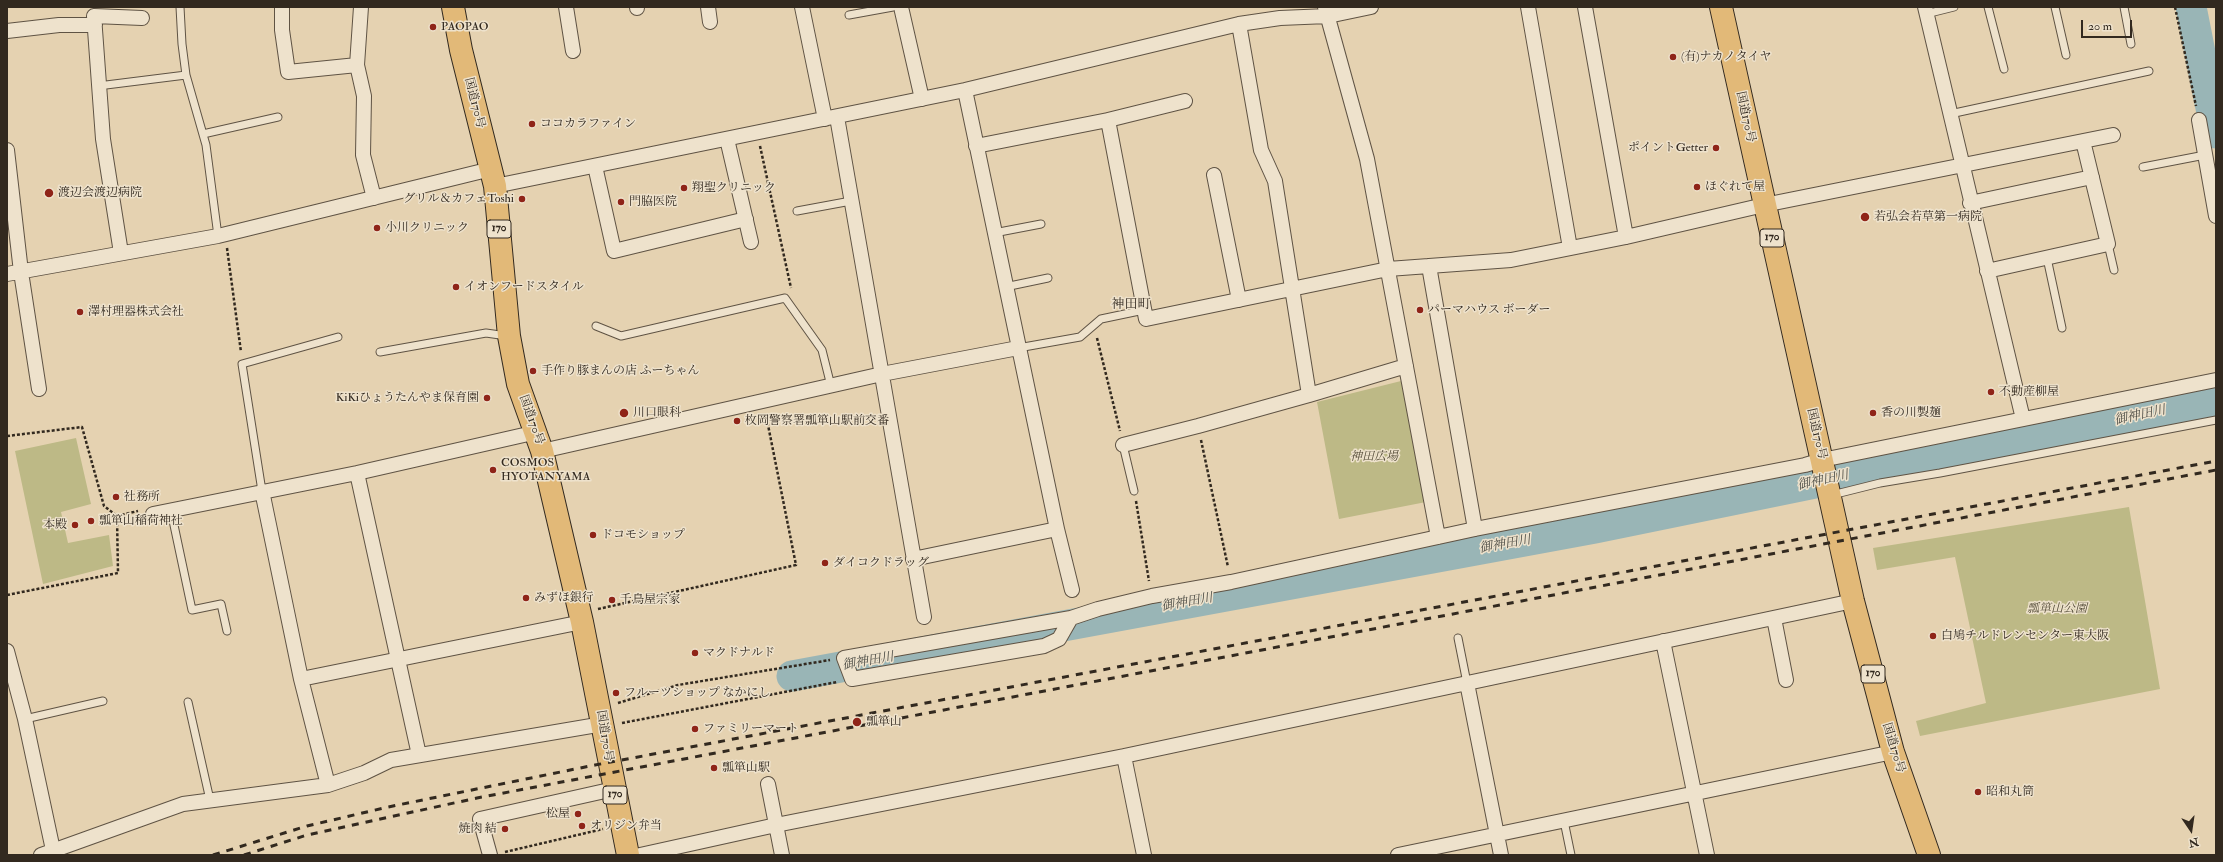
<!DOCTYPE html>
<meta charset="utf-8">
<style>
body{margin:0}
#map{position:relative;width:2223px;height:862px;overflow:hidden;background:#e5d2b1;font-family:"IM FELL Double Pica",serif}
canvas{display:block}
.frame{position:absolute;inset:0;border:8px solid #32291f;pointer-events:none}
.north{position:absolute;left:2171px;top:810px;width:40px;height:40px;-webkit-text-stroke:3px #eee2cc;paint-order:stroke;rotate:167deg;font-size:11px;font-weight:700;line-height:16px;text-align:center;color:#32291f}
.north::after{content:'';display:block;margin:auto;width:14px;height:18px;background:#32291f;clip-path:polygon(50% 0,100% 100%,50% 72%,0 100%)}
.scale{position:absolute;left:2081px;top:20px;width:51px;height:18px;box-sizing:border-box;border:2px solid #32291f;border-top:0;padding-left:5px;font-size:12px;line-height:14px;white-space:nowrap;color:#32291f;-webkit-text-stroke:3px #eee2cc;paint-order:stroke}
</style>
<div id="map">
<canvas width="2223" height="862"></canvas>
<div class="frame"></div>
<div class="north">N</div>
<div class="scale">20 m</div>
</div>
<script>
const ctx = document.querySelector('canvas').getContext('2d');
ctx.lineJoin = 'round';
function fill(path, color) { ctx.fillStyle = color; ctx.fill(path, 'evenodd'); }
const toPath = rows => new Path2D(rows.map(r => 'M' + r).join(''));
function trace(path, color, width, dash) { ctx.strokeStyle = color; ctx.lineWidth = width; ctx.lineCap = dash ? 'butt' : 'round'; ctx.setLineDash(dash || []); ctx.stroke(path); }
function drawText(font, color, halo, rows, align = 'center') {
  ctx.font = font + ' "IM FELL Double Pica","Noto Serif JP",serif'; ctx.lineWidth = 3; ctx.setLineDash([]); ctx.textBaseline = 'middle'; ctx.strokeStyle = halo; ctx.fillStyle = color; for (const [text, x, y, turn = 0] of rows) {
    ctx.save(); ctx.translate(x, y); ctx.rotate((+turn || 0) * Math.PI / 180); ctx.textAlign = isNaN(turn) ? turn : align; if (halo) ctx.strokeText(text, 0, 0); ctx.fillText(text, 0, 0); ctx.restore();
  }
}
fill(toPath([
 [1405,380,1426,502,1339,519,1317,402],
 [76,438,91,504,61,512,68,543,109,535,113,566,43,584,15,451],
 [2129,507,2160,689,1920,736,1916,721,1986,703,1955,557,1877,570,1873,548]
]), '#bdb986');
trace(toPath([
 [2191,7,2216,133],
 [792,676,1595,528,2216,401]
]), '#99b5b6', 31);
const service = toPath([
 [180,7,182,44,186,75,206,145,218,236],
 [1988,7,2004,69],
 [2055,7,2066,55],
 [2124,7,2131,44],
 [1926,14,1954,7],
 [849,15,893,7],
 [98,86,186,75],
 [1950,114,2149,71],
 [203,134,278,117],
 [2143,167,2205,155],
 [797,211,851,201],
 [994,233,1041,224],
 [2108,244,2114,270],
 [2047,258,2062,328],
 [1005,287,1048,278],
 [596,326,621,336,785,298,822,350,831,386],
 [1018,348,1080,337,1101,319,1144,310],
 [380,352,486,333,507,336],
 [1123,445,1134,491],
 [262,491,242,364,338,337],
 [1832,495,1880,483,1940,473,2216,420],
 [171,511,192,610,221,604,227,631],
 [1458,638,1467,683],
 [188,702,210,800],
 [25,719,103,701],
 [1564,821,1571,855]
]);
const minor = toPath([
 [282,7,282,30,288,72,357,65],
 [361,7,357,65,364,96,363,155,374,198],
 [566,7,573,51],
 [637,7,637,8],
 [708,7,710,22],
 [802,7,825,119],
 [901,7,922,99],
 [1325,7,1367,159,1438,537],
 [1528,7,1570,248],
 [1585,7,1626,237],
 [1925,7,2023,419],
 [7,31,59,25,95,25],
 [837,117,924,617],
 [1108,120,1185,101],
 [2199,120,2216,216],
 [727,139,751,242],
 [976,146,1108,120,1146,319,1388,269,1511,260,1626,237,1764,205,2113,135],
 [7,150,21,272,39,389],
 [595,166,614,251,746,219],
 [1214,175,1239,300],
 [495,186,965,90,1239,24,1280,18,1328,16,1371,7],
 [1970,203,2092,177],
 [121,253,103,139,94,16,142,18],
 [1429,266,1475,529],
 [1987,271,2108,244,2083,141],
 [7,274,218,236,491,169],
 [1309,395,1406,366],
 [1123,445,1198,426,1309,395,1275,181,1261,150,1239,24],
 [542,451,882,374,1018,348],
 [357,473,419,755],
 [262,491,301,679,328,785],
 [153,514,357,473,537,432],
 [1057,529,1072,590],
 [913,559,1057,529,965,90],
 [1071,618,1059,639,1044,646,852,679,844,658,1071,618,1098,609,1152,596,1231,582,1475,529,1805,465,1822,460,2216,380],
 [1774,618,1786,680],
 [1663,641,1707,855],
 [7,651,25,719,53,850],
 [301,679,582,622],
 [1467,683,1501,855],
 [1124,756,1144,855],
 [768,784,782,855],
 [41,855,183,804,328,785,364,773,391,760,603,724],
 [490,855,480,819,614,789],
 [640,855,776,825,1124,756,1853,601],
 [1398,855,1893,752]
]);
const trunk = toPath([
 [453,7,461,50,495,186,509,336,518,384,542,451,582,622,628,855],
 [1721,7,1853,601,1893,752,1929,855]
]);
trace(service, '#5f5344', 9);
trace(minor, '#5f5344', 16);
trace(trunk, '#32291f', 24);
trace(toPath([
 [2175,7,2196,106],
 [760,146,791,288],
 [227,248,241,352],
 [1097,338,1120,431],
 [7,436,82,427,104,506,117,516],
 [1201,440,1228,567],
 [1136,501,1149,581],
 [7,595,118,573,117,516,138,511],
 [598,609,796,565,766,415],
 [618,703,678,685,830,660],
 [622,723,837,682],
 [505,852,603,829]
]), '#32291f', 2.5, [3, 2]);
trace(service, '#eee2cc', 7);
trace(minor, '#eee2cc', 14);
trace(trunk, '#e2b978', 22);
trace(toPath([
 [213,855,307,826,388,807,595,765,2216,461],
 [244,855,307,835,477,798,2216,470]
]), '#32291f', 3, [7, 7]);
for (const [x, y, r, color] of [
 [433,27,4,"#8f2418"],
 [1673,57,4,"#8f2418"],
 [532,124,4,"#8f2418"],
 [1716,148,4,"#8f2418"],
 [1697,187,4,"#8f2418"],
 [684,188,4,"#8f2418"],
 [49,193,5,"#8f2418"],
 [522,199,4,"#8f2418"],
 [621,202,4,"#8f2418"],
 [1865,217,5,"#8f2418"],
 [377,228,4,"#8f2418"],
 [456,287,4,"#8f2418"],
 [1420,310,4,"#8f2418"],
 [80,312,4,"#8f2418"],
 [533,371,4,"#8f2418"],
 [1991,392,4,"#8f2418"],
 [487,398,4,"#8f2418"],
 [624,413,5,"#8f2418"],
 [1873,413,4,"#8f2418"],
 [737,421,4,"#8f2418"],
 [493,470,4,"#8f2418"],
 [116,497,4,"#8f2418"],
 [91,521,4,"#8f2418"],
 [75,525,4,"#8f2418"],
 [593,535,4,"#8f2418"],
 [825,563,4,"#8f2418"],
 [526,598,4,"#8f2418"],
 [612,600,4,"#8f2418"],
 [1933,636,4,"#8f2418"],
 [695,653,4,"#8f2418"],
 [616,693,4,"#8f2418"],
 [857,722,5,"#8f2418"],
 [695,729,4,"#8f2418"],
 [714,768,4,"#8f2418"],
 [1978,792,4,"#8f2418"],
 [578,814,4,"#8f2418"],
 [582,826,4,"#8f2418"],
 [505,829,4,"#8f2418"]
]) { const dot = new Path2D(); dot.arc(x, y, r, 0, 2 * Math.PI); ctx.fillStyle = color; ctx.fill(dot); trace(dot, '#eee2cc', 1.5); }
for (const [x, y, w] of [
 [499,229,24],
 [1772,238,24],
 [1873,674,24],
 [615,795,24]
]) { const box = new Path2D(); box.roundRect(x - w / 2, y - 9, w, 18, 3); ctx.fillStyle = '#eee2cc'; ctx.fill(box); trace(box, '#32291f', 1); }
drawText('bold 11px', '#32291f', null, [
 ["170",499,229],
 ["170",1772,238],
 ["170",1873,674],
 ["170",615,795]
]);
drawText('12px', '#32291f', '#eee2cc', [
 ["PAOPAO",441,27],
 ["(有)ナカノタイヤ",1681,57],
 ["ココカラファイン",540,124],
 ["ポイントGetter",1708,148,"right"],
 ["ほぐれて屋",1705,187],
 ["翔聖クリニック",692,188],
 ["渡辺会渡辺病院",58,193],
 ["グリル＆カフェToshi",514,199,"right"],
 ["門脇医院",629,202],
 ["若弘会若草第一病院",1874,217],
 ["小川クリニック",385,228],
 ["イオンフードスタイル",464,287],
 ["パーマハウス ボーダー",1428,310],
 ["澤村理器株式会社",88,312],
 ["手作り豚まんの店 ふーちゃん",541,371],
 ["不動産柳屋",1999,392],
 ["KiKiひょうたんやま保育園",479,398,"right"],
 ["川口眼科",633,413],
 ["香の川製麺",1881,413],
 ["枚岡警察署瓢箪山駅前交番",745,421],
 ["COSMOS",501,463],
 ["HYOTANYAMA",501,477],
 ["社務所",124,497],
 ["瓢箪山稲荷神社",99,521],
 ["本殿",67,525,"right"],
 ["ドコモショップ",601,535],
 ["ダイコクドラッグ",833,563],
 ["みずほ銀行",534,598],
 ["千鳥屋宗家",620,600],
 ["白鳩チルドレンセンター東大阪",1941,636],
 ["マクドナルド",703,653],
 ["フルーツショップ なかにし",624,693],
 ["瓢箪山",866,722],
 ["ファミリーマート",703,729],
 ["瓢箪山駅",722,768],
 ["昭和丸筒",1986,792],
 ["松屋",570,814,"right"],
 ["オリジン弁当",590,826],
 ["焼肉 結",497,829,"right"]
], 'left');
drawText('12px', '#32291f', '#eee2cc', [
 ["国道170号",474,103,76],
 ["国道170号",1745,117,78],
 ["国道170号",531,420,70],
 ["国道170号",1816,434,77],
 ["国道170号",604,736,81],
 ["国道170号",1893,748,73]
]);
drawText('italic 12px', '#554d39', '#eee2cc', [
 ["神田広場",1374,457],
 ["瓢箪山公園",2057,609]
]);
drawText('13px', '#32291f', '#eee2cc', [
 ["神田町",1131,305]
]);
drawText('italic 13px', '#4c4c45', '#eee2cc', [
 ["御神田川",2140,416,-12],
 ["御神田川",1823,481,-12],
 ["御神田川",1505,545,-10],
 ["御神田川",1187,603,-10],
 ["御神田川",868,662,-10]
]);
</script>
